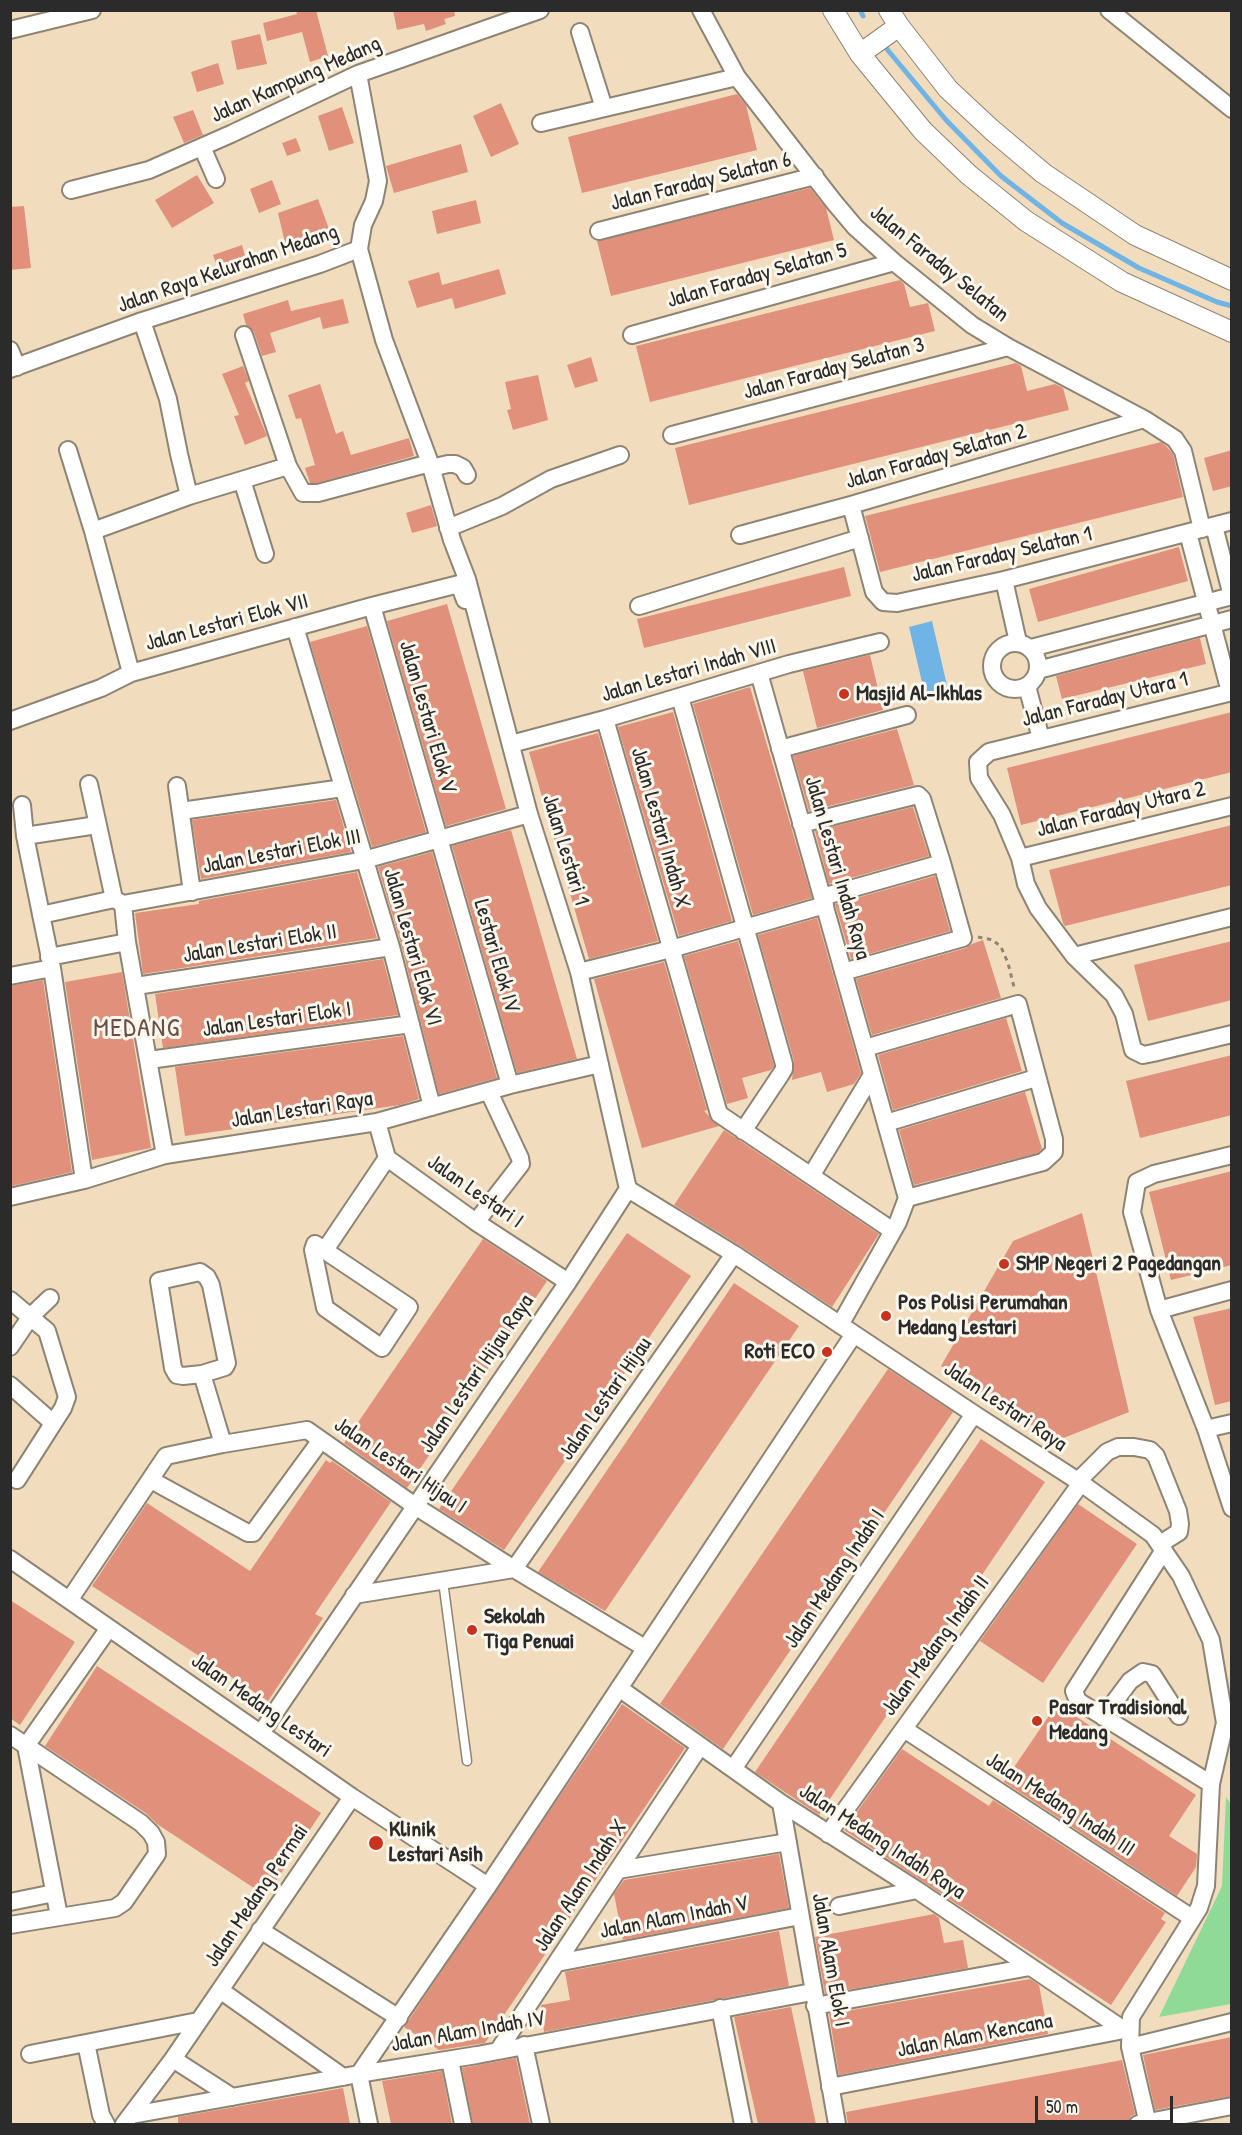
<!DOCTYPE html>
<style>
body{margin:0}
#map{position:relative;width:1242px;height:2135px;overflow:hidden;background:#f1ddbd;font-family:"Patrick Hand",sans-serif}
canvas{display:block}
.frame{position:absolute;inset:0;border:12px solid #2b2b2b;pointer-events:none}
.scale{position:absolute;left:1035px;top:2096px;width:138px;height:27px;box-sizing:border-box;border:3px solid #2b2b2b;border-top:0;padding-left:8px;font-size:18px;line-height:21px;white-space:nowrap;color:#2b2b2b;-webkit-text-stroke:4px #fbf7ec;paint-order:stroke}
</style>
<div id="map">
<canvas width="1242" height="2135"></canvas>
<div class="frame"></div>
<div class="scale">50 m</div>
</div>
<script>
const ctx = document.querySelector('canvas').getContext('2d');
ctx.lineJoin = 'round';
function fill(path, color) { ctx.fillStyle = color; ctx.fill(path, 'evenodd'); }
const toPath = rows => new Path2D(rows.map(r => 'M' + r).join(''));
function trace(path, color, width, dash) { ctx.strokeStyle = color; ctx.lineWidth = width; ctx.lineCap = dash ? 'butt' : 'round'; ctx.setLineDash(dash || []); ctx.stroke(path); }
function drawText(font, color, halo, rows, align = 'center') {
  ctx.font = font + ' "Patrick Hand",sans-serif'; ctx.lineWidth = 6; ctx.setLineDash([]); ctx.textBaseline = 'middle'; ctx.strokeStyle = halo; ctx.fillStyle = color; for (const [text, x, y, turn = 0] of rows) {
    ctx.save(); ctx.translate(x, y); ctx.rotate((+turn || 0) * Math.PI / 180); ctx.textAlign = isNaN(turn) ? turn : align; if (halo) ctx.strokeText(text, 0, 0); ctx.fillText(text, 0, 0); ctx.restore();
  }
}
fill(toPath([
 [1226,1797,1232,1805,1231,2004,1159,2017,1222,1886]
]), '#8eda96');
fill(toPath([
 [932,621,949,694,926,699,909,627]
]), '#70b3e5');
trace(toPath([
 [860,10,863,16],
 [886,48,946,120,1001,176,1062,223,1139,268,1217,302,1232,306]
]), '#70b3e5', 5);
fill(toPath([
 [296,10,316,10,328,56,310,62,302,32,267,41,263,23,297,14],
 [393,10,454,10,455,16,444,19,446,24,426,31,424,24,397,30],
 [260,34,267,64,237,70,231,41],
 [218,63,224,84,197,92,191,72],
 [737,94,746,105,757,150,582,193,568,137],
 [501,103,519,144,491,157,473,116],
 [342,107,354,143,329,151,318,116],
 [193,110,203,135,184,143,173,117],
 [296,138,301,151,287,156,282,143],
 [461,144,468,172,394,193,386,166],
 [197,175,214,203,172,228,155,200],
 [272,180,281,204,259,213,250,189],
 [810,188,826,208,834,240,611,296,597,241],
 [318,199,329,229,308,236,309,242,286,247,278,213],
 [476,200,481,223,437,234,432,211],
 [24,206,31,268,10,270,10,207],
 [242,245,247,263,219,272,213,255],
 [499,269,506,294,455,309,452,298,417,308,408,281,439,272,442,285],
 [900,280,904,284,910,307,928,303,935,331,650,402,636,346],
 [343,299,349,323,323,329,320,317,270,333,276,352,262,356,254,332,246,325,243,314,288,300,291,311],
 [591,357,598,381,575,388,567,365],
 [1016,363,1021,366,1027,391,1055,384,1063,388,1069,410,689,505,675,448],
 [243,366,249,381,245,383,267,436,245,445,234,416,239,415,222,374],
 [538,375,548,420,513,430,507,410,511,409,505,382],
 [320,384,336,434,343,431,351,455,409,438,414,456,317,483,310,483,305,468,315,465,301,418,296,419,288,395],
 [1161,442,1167,447,1173,454,1183,497,880,572,865,516],
 [1232,450,1232,486,1213,491,1204,458],
 [431,505,437,526,412,533,406,513],
 [1179,547,1188,581,1038,622,1029,589],
 [844,567,851,596,644,648,637,619],
 [447,604,506,809,446,826,387,621],
 [367,626,426,832,372,847,310,642],
 [1200,638,1206,664,1062,699,1056,676],
 [870,655,883,710,817,728,803,671],
 [750,687,812,898,753,915,693,704],
 [673,712,732,921,679,936,618,727],
 [1232,712,1232,772,1021,825,1007,768],
 [897,729,914,785,809,811,793,756],
 [598,733,658,941,589,959,529,752],
 [336,800,351,852,201,879,192,820],
 [913,807,929,856,829,884,815,831],
 [1232,825,1232,885,1065,926,1063,923,1049,870],
 [511,830,577,1059,517,1073,452,846],
 [432,852,497,1078,439,1094,401,944,378,867],
 [357,872,377,938,143,974,135,913,199,904,199,901],
 [935,876,950,931,851,959,835,904],
 [817,918,861,1073,854,1084,827,1092,821,1072,792,1080,794,1061,758,935],
 [983,940,1001,998,872,1035,856,979,966,948,972,944],
 [738,941,774,1066,771,1070,742,1078,748,1098,727,1104,684,956],
 [1232,941,1232,1000,1148,1021,1134,965],
 [383,959,398,1015,163,1048,155,994],
 [664,962,707,1110,704,1111,719,1126,642,1148,594,979],
 [122,972,151,1148,92,1160,65,982],
 [43,980,72,1172,12,1186,10,1175,10,986],
 [1006,1018,1022,1071,893,1110,878,1055],
 [403,1036,419,1099,400,1105,185,1136,175,1067],
 [1232,1055,1232,1115,1140,1138,1126,1081],
 [1025,1092,1042,1149,1038,1153,914,1185,899,1130],
 [724,1130,879,1234,832,1307,739,1245,674,1205],
 [1232,1171,1232,1265,1171,1280,1149,1192],
 [1082,1213,1129,1412,1056,1441,941,1366,1013,1241],
 [627,1233,691,1276,504,1550,439,1509],
 [483,1239,547,1281,407,1488,344,1443],
 [734,1283,799,1326,605,1611,538,1572],
 [1232,1308,1232,1401,1215,1405,1193,1317],
 [888,1369,953,1412,723,1749,660,1704],
 [981,1439,1045,1482,819,1815,755,1772],
 [326,1460,330,1463,332,1461,391,1502,315,1614,323,1618,268,1701,92,1586,147,1503,250,1571],
 [1078,1504,1137,1544,1043,1683,980,1641],
 [10,1600,75,1642,20,1725,10,1718],
 [97,1666,321,1813,266,1896,157,1824,147,1814,45,1746],
 [622,1704,685,1748,485,2043,439,2050,404,2027],
 [1057,1704,1196,1795,1169,1836,1197,1854,1196,1867,1177,1896,1004,1782],
 [902,1749,989,1806,993,1800,1165,1913,1161,1919,1166,1922,1111,2005,844,1830],
 [779,1854,789,1908,623,1940,614,1894,624,1880],
 [934,1914,939,1918,944,1943,963,1940,968,1968,825,1994,815,1937],
 [779,1931,789,1986,544,2032,541,2005,570,2000,565,1972],
 [1030,1979,1039,1985,1048,2034,839,2075,829,2014],
 [791,2007,816,2124,758,2124,734,2017],
 [1232,2037,1232,2096,1155,2110,1143,2055],
 [516,2058,530,2124,473,2124,462,2068],
 [1122,2060,1135,2114,1131,2116,1128,2124,848,2124,846,2112],
 [442,2071,452,2124,391,2124,382,2081],
 [343,2088,350,2124,178,2124,178,2117]
]), '#e0907b');
const service = toPath([
 [443,1581,467,1761]
]);
const minor = toPath([
 [701,10,737,77,834,202,855,227,894,262,972,325,1008,347,1144,419,1175,439,1183,451,1202,529],
 [1109,10,1232,109],
 [10,30,92,10],
 [580,32,604,108],
 [358,74,378,181,374,201,363,225,359,249,384,340,430,463,452,540,467,579,529,814,579,972,628,1189],
 [541,123,737,77],
 [202,147,216,179],
 [71,190,149,170,231,134,358,74,540,10],
 [599,231,815,176],
 [244,335,288,466,303,493,318,493,430,463],
 [632,335,894,262],
 [10,350,17,367],
 [10,369,142,321,320,264,359,249],
 [672,435,1008,347],
 [68,450,93,531,131,673],
 [431,468,448,464,455,464,463,468,467,475],
 [242,480,265,554],
 [189,496,288,466],
 [851,505,874,592,883,602,897,603,1004,580,1232,521],
 [1214,526,1232,596],
 [448,528,502,506,551,479,620,455],
 [93,531,189,496,179,454,168,399,142,321],
 [1188,533,1230,692],
 [740,535,851,505,1144,419],
 [1004,580,1018,642],
 [372,606,510,1085],
 [639,606,860,538],
 [295,627,391,947,432,1107],
 '992 666a23 23 0 1 1 46 0a23 23 0 1 1-46 0Z',
 [1031,648,1232,596],
 [1038,670,1232,619],
 [759,673,907,1198,898,1222,840,1325],
 [1027,686,1041,739],
 [1232,692,989,752,978,762,979,778,1002,815,1020,858,1026,884,1038,908,1074,956,1114,995,1124,1014,1133,1050,1143,1055,1153,1053,1232,1034],
 [680,697,784,1064,784,1069,781,1074,743,1131],
 [605,719,719,1114,893,1231],
 [10,721,101,688,131,673,372,606,459,584,465,600],
 [511,744,605,719,789,664,880,642],
 [780,749,907,715],
 [89,784,114,899],
 [177,786,192,892],
 [22,805,25,836,52,968,84,1180],
 [181,811,343,788],
 [801,824,918,795,922,799,942,863,963,938,843,972],
 [25,836,97,825],
 [1020,858,1232,806],
 [822,897,942,863],
 [123,904,127,942,165,1155],
 [41,915,114,899,123,904,364,860,529,814],
 [1074,956,1232,917],
 [49,957,127,942],
 [579,972,671,949,825,905],
 [10,976,52,968],
 [136,986,391,947],
 [865,1048,1018,1004,1054,1139,1054,1152,1043,1162,907,1198],
 [149,1060,411,1024],
 [377,1122,387,1158,476,1222,568,1282],
 [886,1123,1036,1078],
 [1232,1155,1154,1174,1137,1182,1132,1212,1159,1310,1206,1429,1232,1508],
 [811,1176,872,1075],
 [628,1189,734,1254,974,1414,1081,1483,1153,1535,1181,1576,1211,1640,1225,1723,1211,1784,1206,1886,1199,1908,1131,2017,1130,2047,1148,2124],
 [10,1197,84,1180,165,1155,377,1122,510,1085,600,1064],
 [476,1222,521,1164,520,1158,489,1092],
 [315,1244,409,1307,382,1348,325,1308,313,1250,315,1244],
 [325,1250,387,1158],
 [200,1272,207,1277,211,1285,227,1363,225,1367,202,1374,183,1376,177,1375,173,1368,159,1281,200,1272],
 [10,1300,47,1331,67,1397,63,1408,17,1480],
 [1159,1310,1232,1290],
 [10,1347,31,1316,50,1298],
 [202,1374,223,1444],
 [10,1385,53,1423],
 [1206,1429,1232,1423],
 [151,1480,248,1533,253,1533,321,1440],
 [1077,1482,1107,1452,1118,1447,1134,1447,1150,1450,1156,1456,1178,1511,1180,1524,1179,1532,1160,1544],
 [1164,1550,1074,1691,1078,1701,1211,1784],
 [10,1559,352,1797,488,1886],
 [354,1595,514,1569,734,1254],
 [70,1599,166,1456,223,1444,307,1430,415,1506,514,1569,645,1648],
 [619,1688,781,1803,917,1890,1124,2030],
 [1103,1717,1130,1681,1143,1672,1152,1674,1179,1716],
 [904,1729,1192,1918],
 [261,1733,568,1282,628,1189],
 [10,1735,141,1823,151,1833,156,1842,157,1854,124,1902,115,1908,10,1925],
 [733,1769,974,1414],
 [781,1803,837,2124],
 [828,1834,1081,1483],
 [618,1870,788,1842],
 [10,1902,54,1893],
 [839,1906,917,1890],
 [59,1916,26,1746,109,1628],
 [260,1930,399,2018],
 [557,1963,800,1916],
 [220,1990,343,2077],
 [815,2006,1030,1967],
 [720,2008,743,2124],
 [86,2043,101,2115,106,2124],
 [524,2045,541,2124],
 [1130,2047,1232,2022],
 [498,2051,700,1746],
 [30,2054,198,2021],
 [173,2059,232,2097],
 [450,2060,463,2124],
 [830,2087,1129,2029],
 [132,2115,359,2074,477,2055,812,1992],
 [124,2124,173,2059,352,1797],
 [369,2124,359,2074,488,1886,854,1334],
 [1138,2124,1232,2106]
]);
const tertiary = toPath([
 [833,10,860,54,923,131,969,175,1026,221,1122,282,1232,332],
 [889,10,899,26,948,89,992,130,1043,173,1135,235,1232,280],
 [860,54,899,26]
]);
trace(service, '#8e8474', 11);
trace(minor, '#8e8474', 20);
trace(tertiary, '#8e8474', 22);
trace(toPath([
 [978,937,993,940,1001,947,1008,963,1014,987]
]), '#8e8474', 3, [4.5, 4.5]);
trace(service, '#fff', 8);
trace(minor, '#fff', 16);
trace(tertiary, '#fff', 20);
for (const [x, y, r, color] of [
 [844,694,6,"#c8321e"],
 [1004,1264,6,"#c8321e"],
 [886,1316,6,"#c8321e"],
 [827,1352,6,"#c8321e"],
 [472,1630,6,"#c8321e"],
 [1037,1721,6,"#c8321e"],
 [376,1843,8,"#c8321e"]
]) { const dot = new Path2D(); dot.arc(x, y, r, 0, 2 * Math.PI); ctx.fillStyle = color; ctx.fill(dot); trace(dot, '#fbf7ec', 2); }
drawText('22px', '#2b2b2b', '#fbf7ec', [
 ["Jalan Kampung Medang",296,80,-24],
 ["Jalan Faraday Selatan 6",701,182,-14],
 ["Jalan Faraday Selatan",939,264,39],
 ["Jalan Raya Kelurahan Medang",228,269,-19],
 ["Jalan Faraday Selatan 5",757,276,-16],
 ["Jalan Faraday Selatan 3",834,369,-15],
 ["Jalan Faraday Selatan 2",936,457,-16],
 ["Jalan Faraday Selatan 1",1002,555,-13],
 ["Jalan Lestari Elok VII",227,623,-15],
 ["Jalan Lestari Indah VIII",689,671,-16],
 ["Jalan Faraday Utara 1",1105,700,-14],
 ["Jalan Lestari Elok V",427,717,74],
 ["Jalan Faraday Utara 2",1121,810,-14],
 ["Jalan Lestari Indah X",660,828,74],
 ["Jalan Lestari 1",565,850,73],
 ["Jalan Lestari Elok III",282,852,-11],
 ["Jalan Lestari Indah Raya",837,868,74],
 ["Jalan Lestari Elok II",260,944,-9],
 ["Jalan Lestari Elok VI",412,947,74],
 ["Lestari Elok IV",496,956,74],
 ["Jalan Lestari Elok I",277,1020,-8],
 ["Jalan Lestari Raya",302,1110,-9],
 ["Jalan Lestari I",475,1192,35],
 ["Jalan Lestari Hijau Raya",477,1374,-56],
 ["Jalan Lestari Hijau",606,1399,-55],
 ["Jalan Lestari Raya",1005,1407,34],
 ["Jalan Lestari Hijau I",400,1466,34],
 ["Jalan Medang Indah I",835,1579,-56],
 ["Jalan Medang Indah II",936,1646,-54],
 ["Jalan Medang Lestari",261,1706,35],
 ["Jalan Medang Indah III",1060,1805,33],
 ["Jalan Medang Indah Raya",882,1842,33],
 ["Jalan Alam Indah X",581,1886,-57],
 ["Jalan Medang Permai",257,1896,-56],
 ["Jalan Alam Indah V",674,1918,-11],
 ["Jalan Alam Elok I",830,1960,80],
 ["Jalan Alam Indah IV",468,2032,-10],
 ["Jalan Alam Kencana",975,2036,-11]
]);
drawText('bold 22px', '#2b2b2b', '#fbf7ec', [
 ["Masjid Al-Ikhlas",856,694],
 ["SMP Negeri 2 Pagedangan",1016,1264],
 ["Pos Polisi Perumahan",898,1303],
 ["Medang Lestari",898,1328],
 ["Roti ECO",815,1352,"right"],
 ["Sekolah",484,1617],
 ["Tiga Penuai",484,1642],
 ["Pasar Tradisional",1049,1708],
 ["Medang",1049,1733],
 ["Klinik",389,1830],
 ["Lestari Asih",389,1855]
], 'left');
ctx.letterSpacing = '1.5px';
drawText('26px', '#6a4e47', '#fbf7ec', [
 ["MEDANG",137,1029]
]);
ctx.letterSpacing = '0px';
</script>
